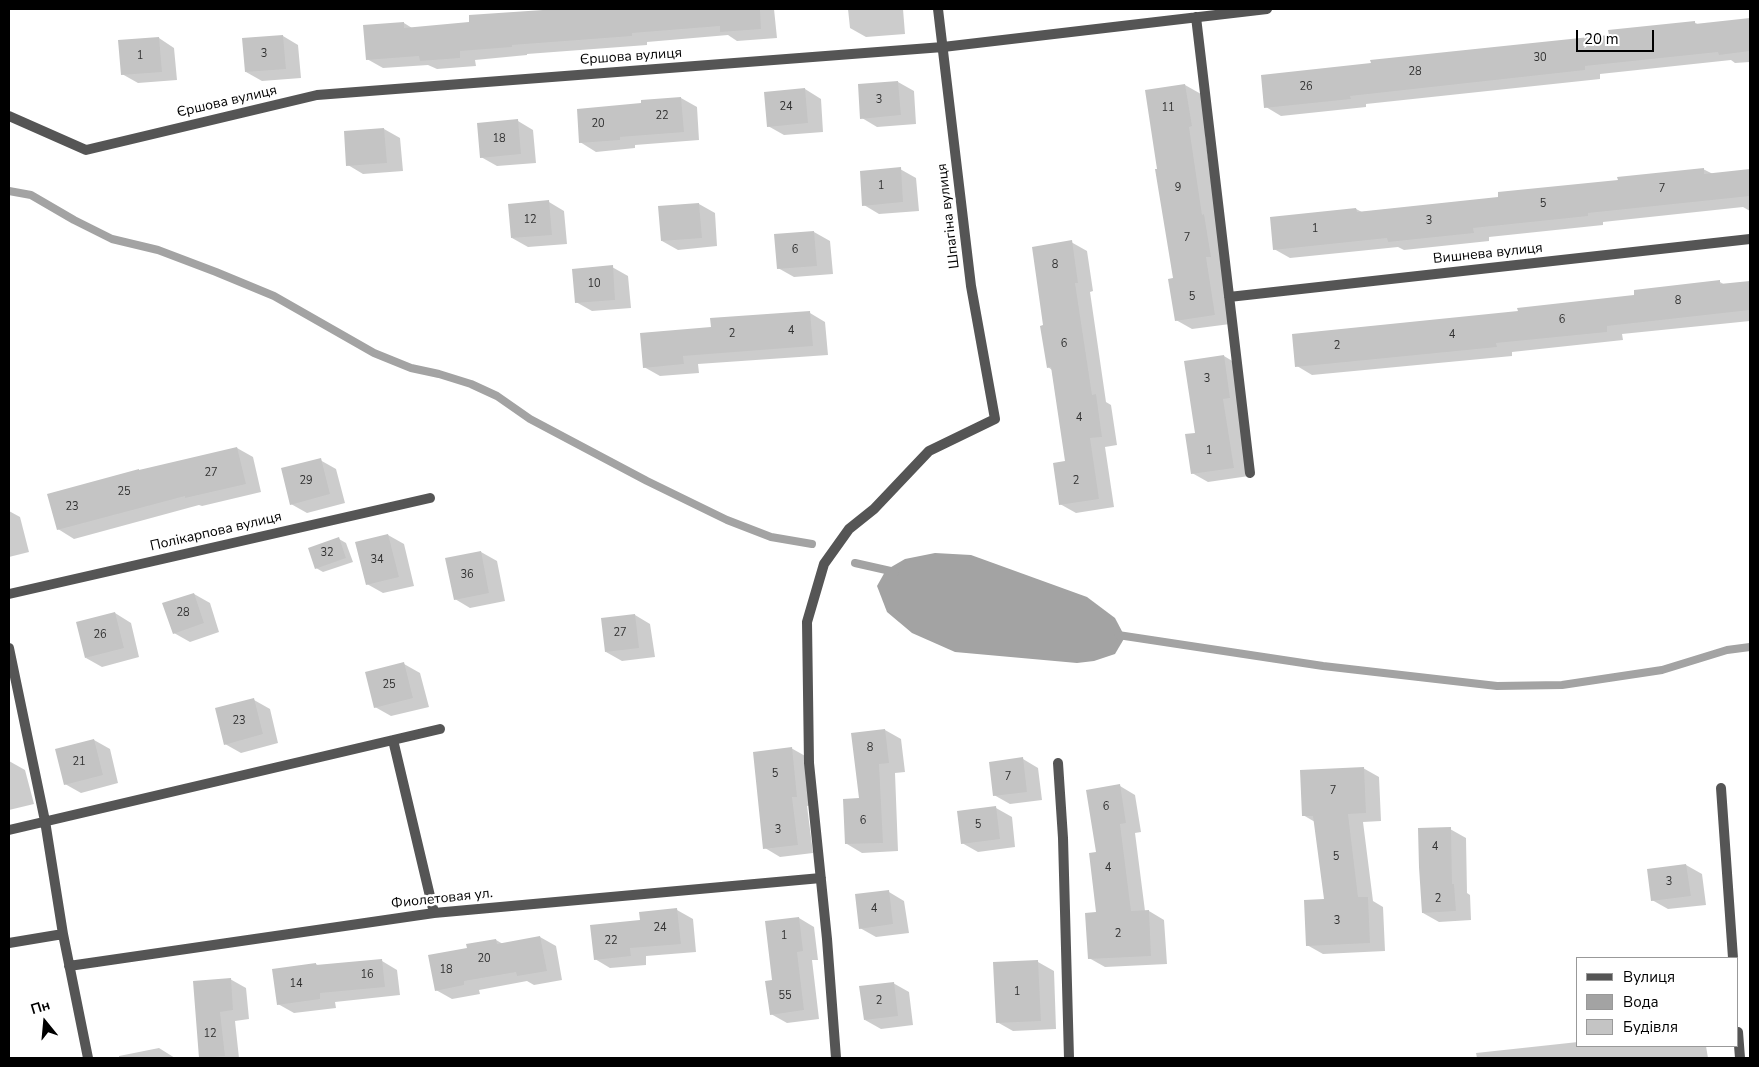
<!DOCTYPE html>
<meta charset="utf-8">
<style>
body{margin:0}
#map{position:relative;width:1759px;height:1067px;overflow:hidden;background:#fff;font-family:"Nunito Sans",sans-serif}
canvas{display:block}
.frame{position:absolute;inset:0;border:10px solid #000;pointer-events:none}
.legend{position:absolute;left:1576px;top:957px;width:162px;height:90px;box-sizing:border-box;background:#fff;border:1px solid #999;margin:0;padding:6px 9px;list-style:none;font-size:15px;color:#000}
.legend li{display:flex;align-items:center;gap:10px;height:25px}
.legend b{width:25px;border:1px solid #999}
.north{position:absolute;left:20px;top:997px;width:50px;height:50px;-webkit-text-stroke:4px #fff;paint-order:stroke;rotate:343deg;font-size:14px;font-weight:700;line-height:20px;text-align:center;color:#000}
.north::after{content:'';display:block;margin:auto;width:18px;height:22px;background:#000;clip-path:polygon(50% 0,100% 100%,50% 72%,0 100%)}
.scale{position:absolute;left:1576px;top:30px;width:78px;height:22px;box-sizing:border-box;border:2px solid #000;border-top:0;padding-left:6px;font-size:15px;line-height:18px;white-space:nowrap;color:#000;-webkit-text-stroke:4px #fff;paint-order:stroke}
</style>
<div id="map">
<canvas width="1759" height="1067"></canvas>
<div class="frame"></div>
<ul class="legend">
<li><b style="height:6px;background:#555"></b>Вулиця</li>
<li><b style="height:14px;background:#a3a3a3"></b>Вода</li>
<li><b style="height:14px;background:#c4c4c4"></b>Будівля</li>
</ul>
<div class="north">Пн</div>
<div class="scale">20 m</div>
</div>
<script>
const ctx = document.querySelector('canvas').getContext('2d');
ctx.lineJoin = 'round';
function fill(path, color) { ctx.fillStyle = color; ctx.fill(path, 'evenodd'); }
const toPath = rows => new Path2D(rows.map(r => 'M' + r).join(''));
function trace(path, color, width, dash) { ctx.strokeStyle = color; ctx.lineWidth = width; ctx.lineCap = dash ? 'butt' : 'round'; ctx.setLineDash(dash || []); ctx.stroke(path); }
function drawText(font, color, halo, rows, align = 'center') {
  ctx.font = font + ' "Nunito Sans",sans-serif'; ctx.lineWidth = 5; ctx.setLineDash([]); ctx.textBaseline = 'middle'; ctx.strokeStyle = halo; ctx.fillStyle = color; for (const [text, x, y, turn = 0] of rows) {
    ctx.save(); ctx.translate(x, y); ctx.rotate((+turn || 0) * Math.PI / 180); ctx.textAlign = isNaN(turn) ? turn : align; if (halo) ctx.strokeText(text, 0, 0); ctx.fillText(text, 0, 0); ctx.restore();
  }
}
fill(toPath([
 [935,553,971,555,1087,597,1115,618,1125,637,1115,654,1094,661,1077,663,955,652,912,633,887,612,877,586,886,570,905,559]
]), '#a3a3a3');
fill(toPath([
 [544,9,774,9,777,38,737,41,728,35,647,42,647,45,527,54,527,55,475,60,476,66,437,69,428,65,383,68,367,59,404,23,412,28,470,23,544,11],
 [848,9,903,9,905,34,866,37,850,28],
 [1750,19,1750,62,1735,63,1731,60,1600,74,1600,79,1366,104,1366,107,1281,116,1266,107,1610,36,1694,22,1699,25],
 [283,36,298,45,301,78,262,81,246,72],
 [159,38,174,48,177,80,138,83,122,74],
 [898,82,914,91,916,124,877,127,862,118],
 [1185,85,1201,94,1207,135,1205,135,1230,324,1192,329,1176,320,1174,279,1158,170],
 [805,89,821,99,823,132,784,135,768,126],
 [681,98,697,107,699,140,635,145,635,148,596,152,580,142,642,105],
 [518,121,533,130,536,163,497,166,481,157],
 [384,129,400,138,403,171,363,174,348,165],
 [900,169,916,178,919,211,879,214,864,205],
 [1703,169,1713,174,1750,171,1750,211,1743,207,1603,222,1603,225,1489,237,1489,241,1404,250,1398,247,1290,258,1274,249,1356,209,1362,212,1500,198],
 [549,202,564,211,567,244,528,247,512,238],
 [699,204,715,213,717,246,678,250,662,241],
 [814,232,830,241,833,274,794,277,778,268,775,235],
 [1071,242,1087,251,1093,291,1090,292,1106,402,1111,405,1117,445,1105,447,1114,507,1076,513,1060,504,1066,462,1052,370,1048,367,1045,326],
 [612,267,628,276,631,308,592,311,576,302],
 [1720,282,1725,285,1750,282,1750,321,1622,334,1623,340,1512,352,1512,356,1312,375,1297,366,1519,312,1635,297],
 [810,313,825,322,828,355,698,364,699,373,660,376,644,367,712,329],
 [1224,356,1239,365,1249,476,1208,482,1192,473,1196,434],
 [237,448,253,457,261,492,202,506,199,505,74,539,58,529],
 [320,460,336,469,345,503,307,513,291,504],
 [9,511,20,517,29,552,9,557],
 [388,535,404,544,414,586,383,593,367,584],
 [339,539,346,543,353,562,323,572,316,568],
 [481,552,497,561,505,601,470,608,455,599],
 [194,594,210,603,219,632,190,642,174,633],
 [115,613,131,623,139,657,102,667,86,658],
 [635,615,650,624,655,657,622,661,606,652],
 [404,664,420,673,429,707,391,716,375,707],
 [254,700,270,709,278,743,241,753,225,744],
 [885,730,901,739,905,772,895,773,898,851,862,853,847,844],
 [94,740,110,749,118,783,81,793,65,784],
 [791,748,807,757,813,805,807,806,813,853,780,857,765,848],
 [1023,759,1038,768,1042,800,1010,804,994,795],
 [9,761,25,770,34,804,9,810],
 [1363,768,1379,777,1381,821,1363,822,1373,901,1383,907,1385,951,1323,954,1307,945,1325,900,1315,822,1303,815],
 [1120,786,1135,795,1141,832,1135,833,1145,911,1149,911,1164,920,1167,964,1105,967,1089,958],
 [996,808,1012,817,1015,847,978,852,962,843],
 [1450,829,1466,838,1467,893,1470,895,1471,920,1439,922,1423,913],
 [1686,865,1702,874,1706,905,1668,909,1652,900],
 [889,892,904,901,909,933,876,937,860,928],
 [677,910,693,919,696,952,646,956,646,965,610,968,595,959,641,921],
 [799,918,814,927,818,960,812,960,819,1019,787,1023,771,1014,773,981],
 [540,937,556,946,562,980,534,985,527,981,479,990,480,994,452,999,436,990,469,949,496,940,503,944],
 [382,961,397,970,400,995,335,1002,336,1008,294,1013,278,1004,316,964,319,966],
 [1038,962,1054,971,1056,1029,1013,1031,997,1022],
 [230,979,246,988,249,1019,235,1021,239,1058,201,1058],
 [893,983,909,992,913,1025,881,1029,865,1020],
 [1578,1042,1578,1046,1706,1046,1708,1058,1476,1058,1477,1058,1476,1053],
 [159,1048,175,1058,119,1058,119,1056]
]), '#0003');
trace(toPath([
 [9,191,31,195,74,220,112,239,158,250,216,272,274,296,374,353,411,368,439,374,471,384,497,396,530,419,647,481,727,520,771,537,812,544],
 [855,563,895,572],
 [1118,635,1323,666,1497,686,1562,685,1662,670,1727,650,1750,647]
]), '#a3a3a3', 8);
fill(toPath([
 [542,9,760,9,761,29,720,32,720,26,632,33,632,36,512,45,512,47,460,51,460,58,420,61,419,56,366,60,363,25,404,22,404,28,469,22,469,15,543,10],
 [1750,18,1750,51,1719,55,1718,52,1585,66,1585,70,1350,96,1351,99,1264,108,1261,75,1371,63,1370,60,1609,35,1608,30,1695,21,1695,24],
 [283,35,286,69,245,72,242,38],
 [159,37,162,72,121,75,118,40],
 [898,81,901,115,860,119,858,84],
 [1185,84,1192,126,1189,127,1202,215,1204,214,1211,257,1206,257,1215,315,1175,321,1168,279,1173,278,1155,169,1157,169,1145,90],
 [805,88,808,123,767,127,764,92],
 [681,97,684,132,620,137,620,140,579,143,577,109,641,103,641,100],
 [518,119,521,154,480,158,477,123],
 [384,128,387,163,346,166,344,131],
 [901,167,903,202,862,206,860,171],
 [1704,168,1704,174,1750,169,1750,196,1588,213,1588,216,1473,228,1474,233,1388,242,1387,238,1273,250,1270,217,1356,208,1357,212,1498,197,1498,192,1618,180,1617,177],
 [549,200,552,235,511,238,508,204],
 [699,203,702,238,661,241,658,206],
 [814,231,817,266,777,269,774,234],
 [1072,240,1078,283,1075,283,1092,395,1096,394,1102,437,1090,438,1099,499,1059,505,1053,463,1065,461,1051,367,1047,368,1040,326,1043,325,1032,247],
 [613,265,615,300,575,303,572,269],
 [1720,280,1720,284,1750,281,1750,310,1607,326,1607,332,1496,343,1497,347,1295,367,1292,334,1518,311,1517,308,1634,295,1634,290],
 [810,311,813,346,683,356,684,364,643,368,640,333,711,327,710,318],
 [1224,355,1230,398,1223,399,1234,468,1191,474,1185,434,1195,433,1184,361],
 [237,447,246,484,185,498,185,496,57,530,47,494,139,469,139,470],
 [321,458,330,494,290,505,281,468],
 [388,534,399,577,366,585,355,542],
 [339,537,346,558,315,569,308,548],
 [481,551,489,593,454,600,445,558],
 [194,593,204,623,173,634,162,603],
 [115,612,124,648,85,658,76,622],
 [635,614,639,648,605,652,601,618],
 [404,662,413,698,374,708,365,672],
 [254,698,263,734,224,745,215,708],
 [885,729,889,763,879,764,883,843,845,844,843,799,859,798,851,733],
 [94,739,103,775,64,785,55,749],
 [792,747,797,797,792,797,798,845,763,849,753,752],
 [1023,757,1027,792,993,796,989,762],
 [1364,767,1366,813,1348,814,1358,897,1368,897,1370,943,1306,946,1304,900,1324,899,1313,816,1302,816,1300,770],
 [1120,784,1126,823,1120,824,1131,911,1149,910,1151,956,1088,959,1085,913,1096,912,1089,853,1096,852,1086,790],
 [996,806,1000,839,961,844,957,811],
 [1451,827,1452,884,1454,884,1456,911,1422,913,1419,867,1418,828],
 [1686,864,1691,896,1651,901,1647,869],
 [889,890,893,924,859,929,855,894],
 [677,908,681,944,630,948,631,956,594,960,590,925,640,920,639,912],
 [799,917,803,951,797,952,804,1010,770,1015,765,981,772,980,765,921],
 [540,936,547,971,517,976,516,972,464,981,464,985,435,991,428,955,467,948,466,944,496,939,497,944],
 [382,959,385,987,320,993,320,999,277,1005,272,969,316,963,316,965],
 [1038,960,1041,1021,996,1023,993,962],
 [231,978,233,1010,220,1012,225,1056,199,1058,193,981],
 [894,982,898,1016,864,1020,859,986]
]), '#c4c4c4');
trace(toPath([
 [1196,17,1250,473],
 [9,116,86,150,317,95,943,47,1267,9],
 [1229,297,1750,239],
 [9,594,430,498],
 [9,648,45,821,63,934,88,1058],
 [393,740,434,913],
 [1058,763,1063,838,1069,1058],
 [1721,788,1733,958],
 [9,830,440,729],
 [9,943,63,934],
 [69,966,434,913,821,878],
 [1738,1032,1740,1058],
 [836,1058,827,939,809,763,807,622,824,564,849,529,874,509,929,451,995,419,971,286,938,9]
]), '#555', 10);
drawText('11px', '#313131', null, [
 ["3",264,54],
 ["1",140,56],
 ["30",1540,58],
 ["28",1415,72],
 ["26",1306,87],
 ["3",879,100],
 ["24",786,107],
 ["11",1168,108],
 ["22",662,116],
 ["20",598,124],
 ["18",499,139],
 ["1",881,186],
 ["9",1178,188],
 ["7",1662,189],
 ["5",1543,204],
 ["12",530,220],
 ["3",1429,221],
 ["1",1315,229],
 ["7",1187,238],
 ["6",795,250],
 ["8",1055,265],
 ["10",594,284],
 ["5",1192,297],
 ["8",1678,301],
 ["6",1562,320],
 ["4",791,331],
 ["2",732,334],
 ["4",1452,335],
 ["6",1064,344],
 ["2",1337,346],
 ["3",1207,379],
 ["4",1079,418],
 ["1",1209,451],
 ["27",211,473],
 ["29",306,481],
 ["2",1076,481],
 ["25",124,492],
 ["23",72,507],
 ["32",327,553],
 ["34",377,560],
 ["36",467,575],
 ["28",183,613],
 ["27",620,633],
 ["26",100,635],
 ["25",389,685],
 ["23",239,721],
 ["8",870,748],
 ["21",79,762],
 ["5",775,774],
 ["7",1008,777],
 ["7",1333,791],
 ["6",1106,807],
 ["6",863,821],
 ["5",978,825],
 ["3",778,830],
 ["4",1435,847],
 ["5",1336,857],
 ["4",1108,868],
 ["3",1669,882],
 ["2",1438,899],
 ["4",874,909],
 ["3",1337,921],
 ["24",660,928],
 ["2",1118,934],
 ["1",784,936],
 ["22",611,941],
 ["20",484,959],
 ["18",446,970],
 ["16",367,975],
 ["14",296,984],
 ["1",1017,992],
 ["55",785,996],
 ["2",879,1001],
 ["12",210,1034]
]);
drawText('14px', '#000', '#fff', [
 ["Єршова вулиця",631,57,-4],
 ["Єршова вулиця",227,102,-13],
 ["Шпагіна вулиця",949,216,-97],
 ["Вишнева вулиця",1488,254,-6],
 ["Полікарпова вулиця",216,532,-13],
 ["Фиолетовая ул.",442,899,-6]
]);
</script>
